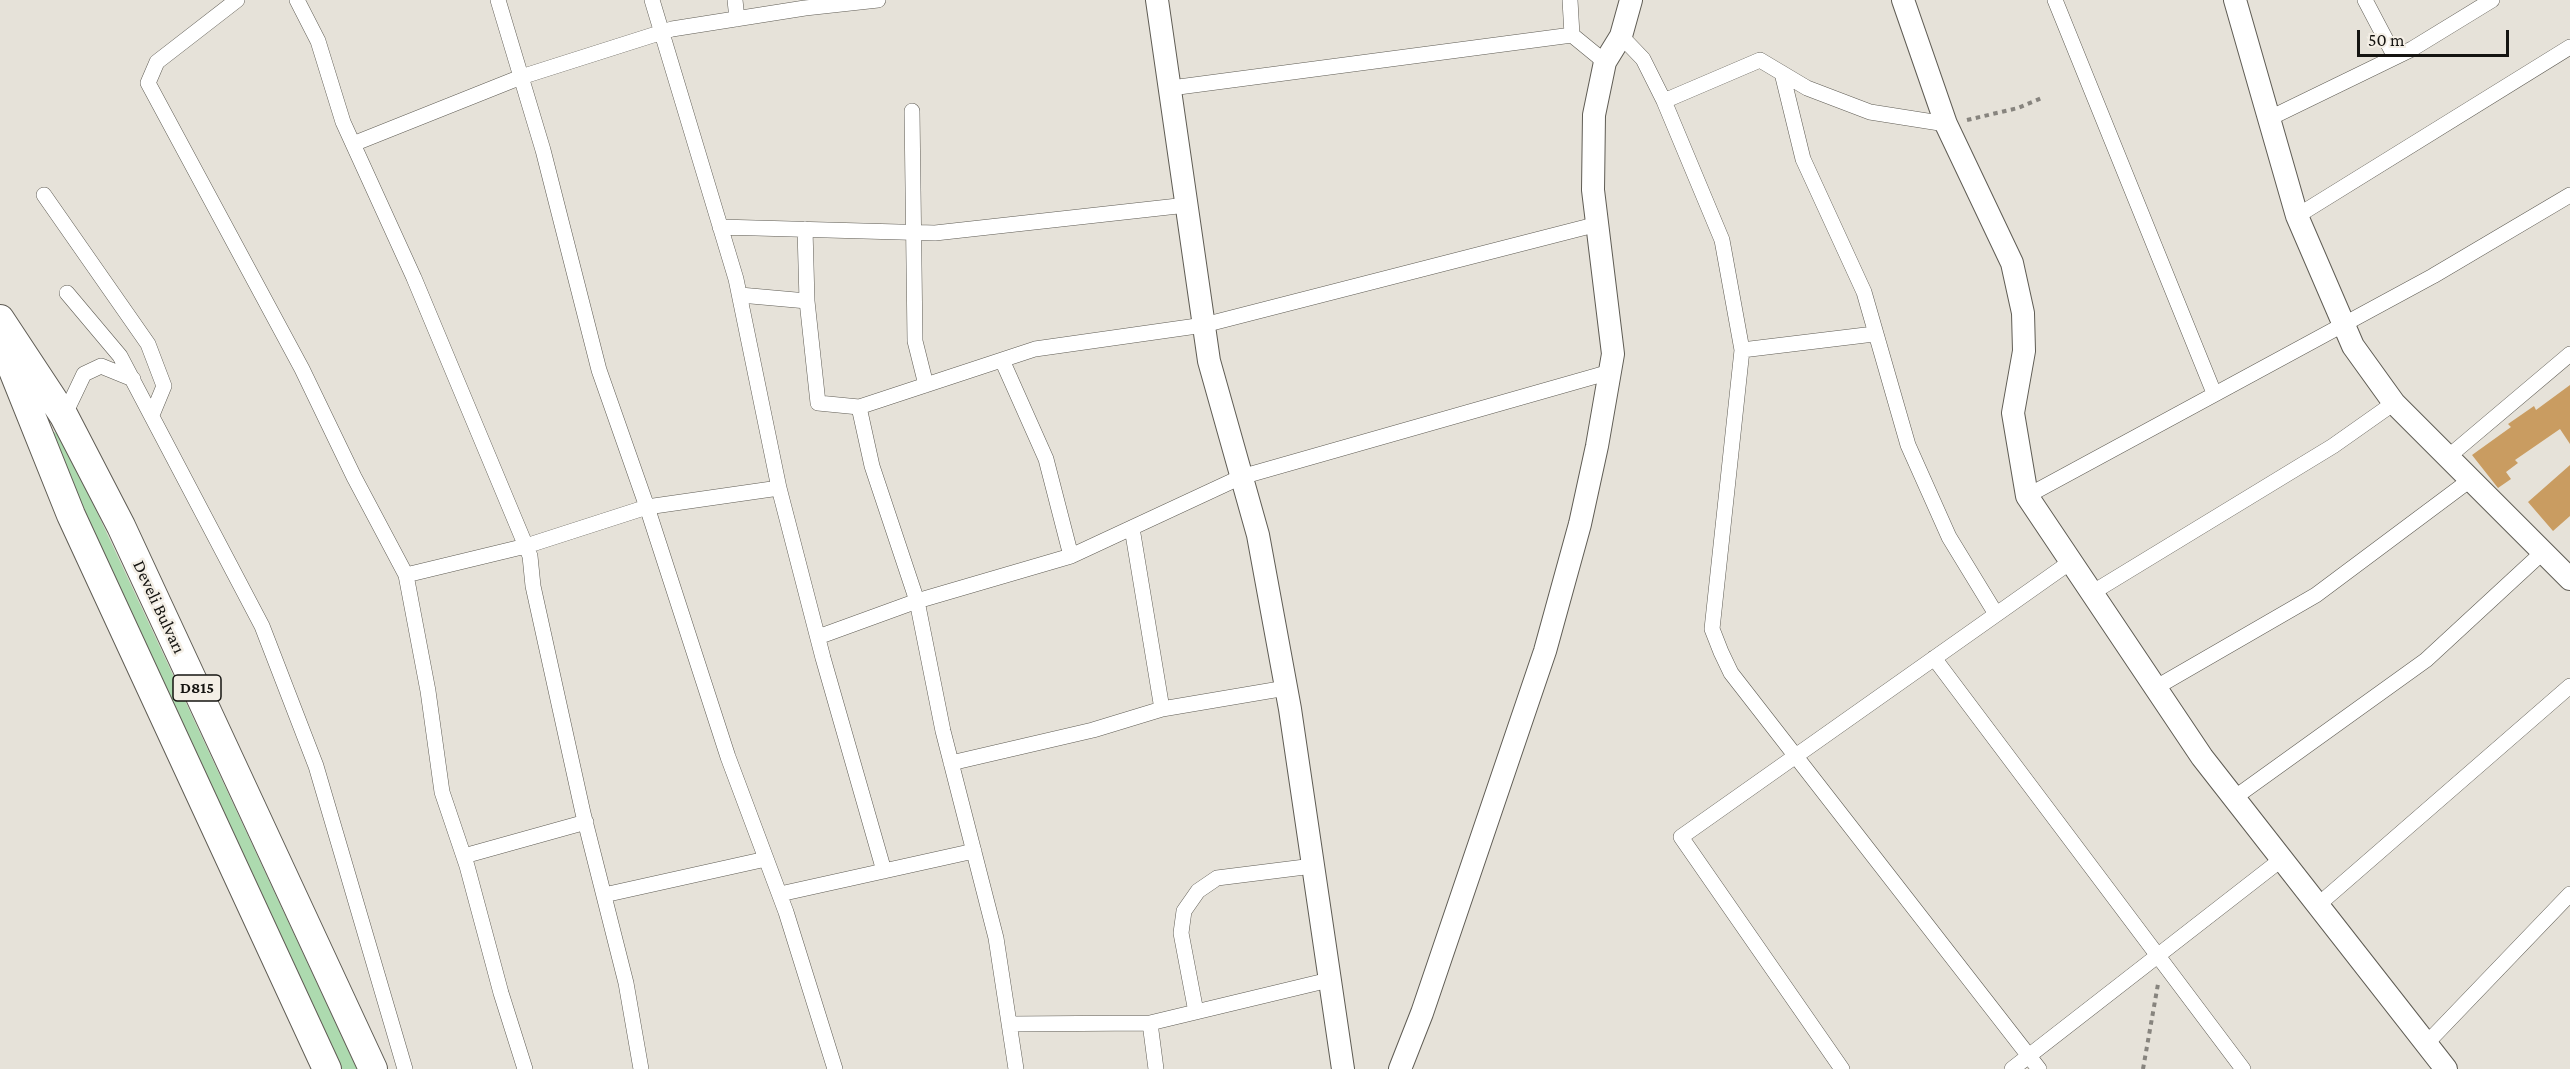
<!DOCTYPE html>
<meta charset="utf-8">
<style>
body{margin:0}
#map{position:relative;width:2570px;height:1069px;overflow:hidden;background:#e6e2d9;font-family:"Crimson Pro",serif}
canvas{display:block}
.scale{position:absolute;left:2357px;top:30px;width:152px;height:27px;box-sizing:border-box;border:3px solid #151411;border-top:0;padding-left:8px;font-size:18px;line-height:21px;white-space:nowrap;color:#151411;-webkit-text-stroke:4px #f4efe6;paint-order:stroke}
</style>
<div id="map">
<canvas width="2570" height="1069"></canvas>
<div class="scale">50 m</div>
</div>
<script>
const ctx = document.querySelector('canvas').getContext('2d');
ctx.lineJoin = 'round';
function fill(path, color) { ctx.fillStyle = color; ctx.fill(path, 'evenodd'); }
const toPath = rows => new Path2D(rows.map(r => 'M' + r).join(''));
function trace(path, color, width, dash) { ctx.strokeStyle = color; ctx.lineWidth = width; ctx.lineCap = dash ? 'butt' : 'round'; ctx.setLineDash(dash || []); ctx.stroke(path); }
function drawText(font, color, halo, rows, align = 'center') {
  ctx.font = font + ' "Crimson Pro",serif'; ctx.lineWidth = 5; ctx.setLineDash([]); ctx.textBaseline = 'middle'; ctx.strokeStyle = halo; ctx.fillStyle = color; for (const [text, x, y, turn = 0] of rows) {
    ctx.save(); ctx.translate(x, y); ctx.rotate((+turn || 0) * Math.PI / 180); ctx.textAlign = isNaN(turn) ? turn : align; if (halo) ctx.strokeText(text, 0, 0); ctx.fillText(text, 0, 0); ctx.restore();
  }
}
fill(toPath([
 [54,432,59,435,68,450,357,1069,341,1069,63,467,52,436]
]), '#addaaf');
fill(toPath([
 [2570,385,2570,444,2560,429,2515,460,2518,463,2506,472,2511,479,2498,488,2472,455,2511,427,2508,424,2534,406,2536,410],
 [2570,465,2570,516,2553,531,2528,502]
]), '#c99c61');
const street = toPath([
 [237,0,157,62,148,83,302,369,354,477,406,575,428,691,442,792,467,866,501,993,525,1069],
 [297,0,318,41,343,122,414,278,530,556,533,586,583,813,626,983,641,1069],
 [498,0,543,150,599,370,647,507,728,757,786,912,835,1069],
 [652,0,736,279,779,488,823,658,884,871],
 [735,0,737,19],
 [1570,0,1572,35],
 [2055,0,2214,393],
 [2365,0,2395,57],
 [1621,36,1643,59,1664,101,1722,240,1742,350,1712,629,1721,652,1731,673,2039,1069],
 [1782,73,1803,159,1864,292,1908,445,1949,537,1996,614],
 [1171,88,1572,35,1605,62],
 [1664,101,1760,60,1807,88,1870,112,1946,124],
 [912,111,915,341,926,385],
 [2270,118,2412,49,2492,0],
 [353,144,521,77,672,29,805,8,878,0],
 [44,195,148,344,164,386,152,415],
 [2297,216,2570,47],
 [720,227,935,233,1187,205],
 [805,229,807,301,818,403,859,407,1035,349,1204,325,1598,224],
 [67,293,120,356,262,626,316,766,405,1069],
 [740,295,807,301],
 [1742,350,1874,334],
 [1002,360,1046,459,1071,556],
 [859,407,872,466,917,601,943,731,996,938,1016,1069],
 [64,416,84,374,101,366,133,379],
 [2448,457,2570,354],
 [2027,496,2433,276,2570,195],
 [1132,528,1162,709],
 [406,575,526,546,647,507,779,488],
 [2090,594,2333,446,2394,403],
 [818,637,917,601,1071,556,1241,477,1610,372],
 [1934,658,2243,1069],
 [2155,688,2316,595,2470,480],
 [951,763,1093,730,1162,709,1286,688],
 [2234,798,2426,660,2543,552],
 [464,856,586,822],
 [780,894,974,851],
 [604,895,766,859],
 [2318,905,2570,686],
 [1196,1012,1181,933,1184,911,1198,891,1217,878,1313,866],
 [1150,1023,1156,1069],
 [1009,1024,1150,1023,1329,980],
 [2426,1044,2570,894],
 [1842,1069,1681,837,2069,563],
 [2012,1069,2282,859]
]);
const secondary = toPath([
 [1157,0,1209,361,1258,535,1290,709,1343,1069],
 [1903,0,1946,124,2012,263,2023,313,2024,351,2013,413,2027,496,2202,757,2446,1069],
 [2235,0,2297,216,2353,346,2394,403,2570,579],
 [1400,1069,1422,1013,1545,651,1580,524,1597,446,1613,354,1593,190,1594,115,1605,62,1621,36,1631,0]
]);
const highway = toPath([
 [0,319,64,416,121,526,373,1069],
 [2,343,71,515,327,1069]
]);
trace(street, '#5f5c54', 16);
trace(secondary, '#5f5c54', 24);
trace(highway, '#5f5c54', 30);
trace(toPath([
 [1967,120,2018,108,2044,97],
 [2143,1069,2158,984]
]), '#87847e', 4, [4.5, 4.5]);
trace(street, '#fff', 15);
trace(secondary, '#fff', 22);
trace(highway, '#fff', 28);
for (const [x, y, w] of [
 [197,688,48]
]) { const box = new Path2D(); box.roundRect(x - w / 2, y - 13, w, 26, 4.5); ctx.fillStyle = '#f4efe6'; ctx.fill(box); trace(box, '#151411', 1.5); }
drawText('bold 16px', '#151411', null, [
 ["D815",197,688]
]);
drawText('18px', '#151411', '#f4efe6', [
 ["Develi Bulvarı",159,607,65]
]);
</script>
